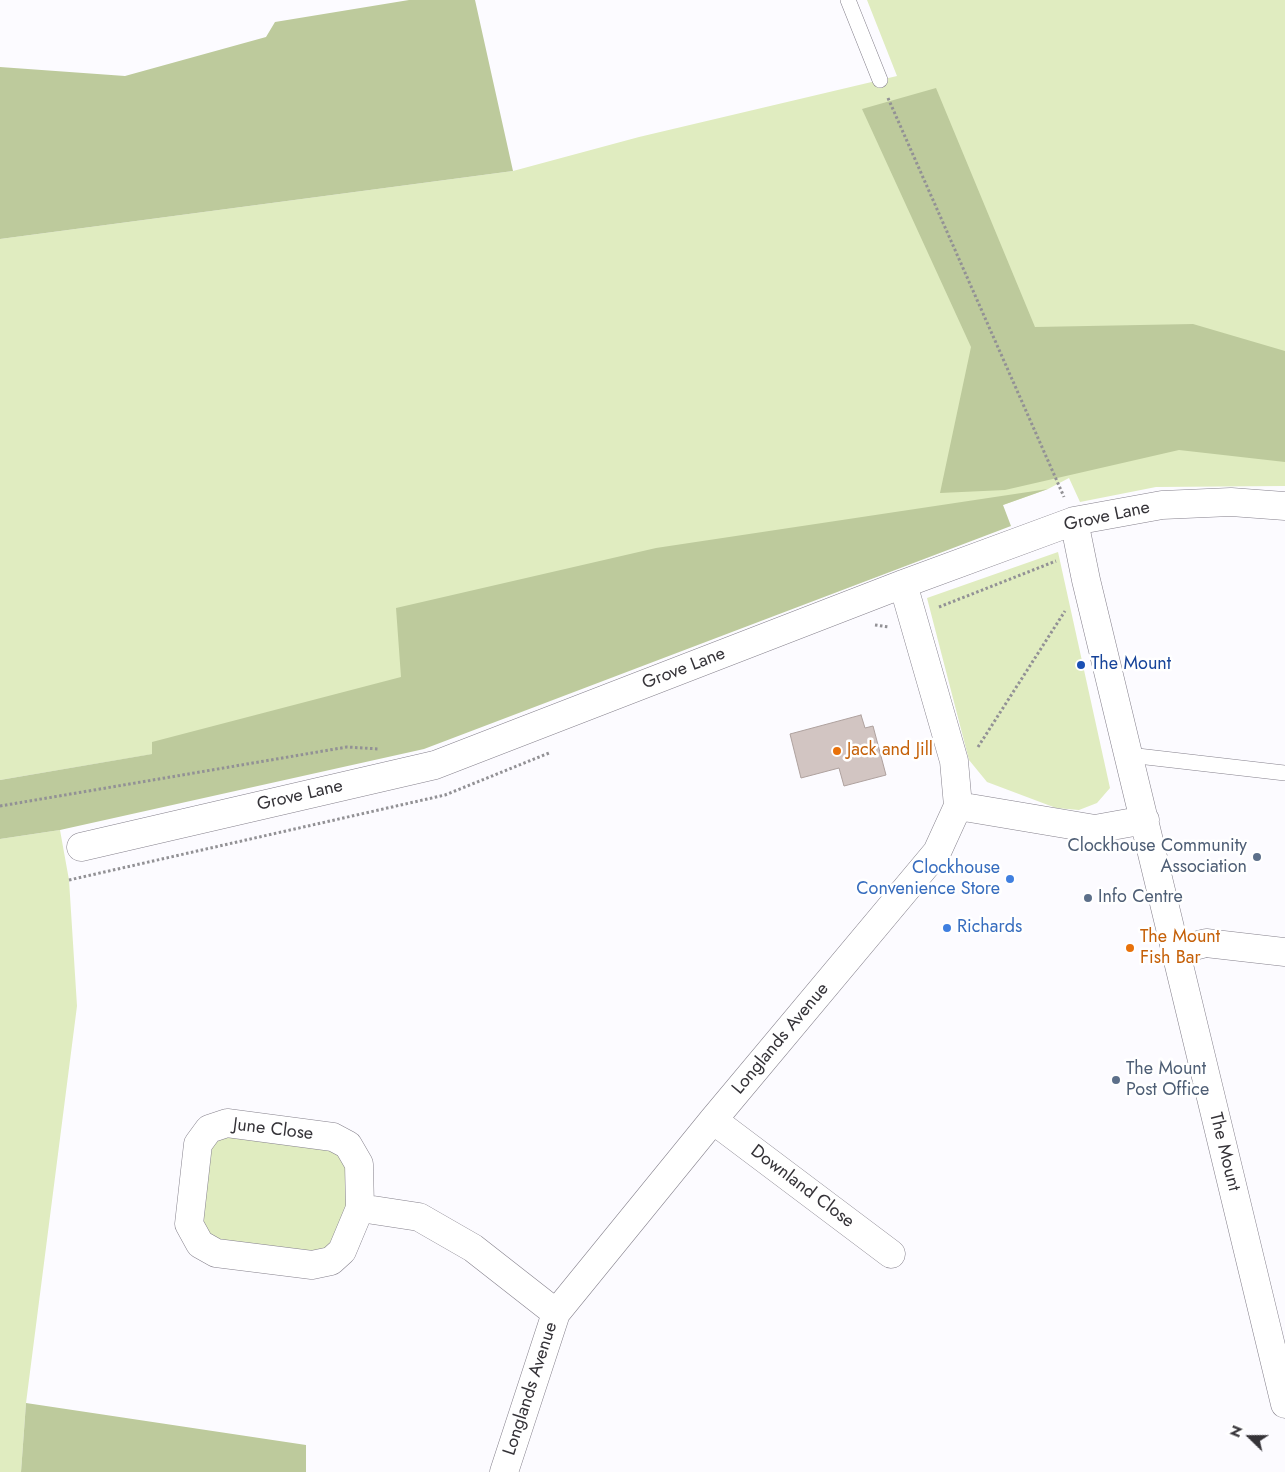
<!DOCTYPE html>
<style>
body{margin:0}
#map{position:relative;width:1285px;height:1472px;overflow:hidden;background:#fcfbff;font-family:Jost,sans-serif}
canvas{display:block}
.north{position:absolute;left:1225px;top:1412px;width:50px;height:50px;-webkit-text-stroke:4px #fff;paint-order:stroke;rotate:292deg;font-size:14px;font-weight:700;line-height:20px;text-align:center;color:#353338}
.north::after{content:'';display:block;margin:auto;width:18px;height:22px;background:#353338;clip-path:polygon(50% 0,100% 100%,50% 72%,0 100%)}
</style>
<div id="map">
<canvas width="1285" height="1472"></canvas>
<div class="north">N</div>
</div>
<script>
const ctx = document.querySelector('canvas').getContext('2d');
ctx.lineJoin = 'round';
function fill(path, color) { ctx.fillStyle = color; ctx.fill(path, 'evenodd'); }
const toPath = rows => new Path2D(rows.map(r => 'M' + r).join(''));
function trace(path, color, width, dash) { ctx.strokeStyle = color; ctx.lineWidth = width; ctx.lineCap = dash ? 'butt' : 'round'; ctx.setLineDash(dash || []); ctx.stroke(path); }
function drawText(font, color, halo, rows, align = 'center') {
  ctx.font = font + ' Jost,sans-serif'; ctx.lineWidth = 5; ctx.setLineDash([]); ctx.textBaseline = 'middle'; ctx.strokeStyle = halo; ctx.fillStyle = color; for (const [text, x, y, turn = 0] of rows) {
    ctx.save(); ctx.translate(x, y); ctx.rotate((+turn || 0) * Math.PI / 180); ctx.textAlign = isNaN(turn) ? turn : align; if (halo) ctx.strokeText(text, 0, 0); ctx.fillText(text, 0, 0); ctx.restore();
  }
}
fill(toPath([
 [867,0,1285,0,1285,486,1156,487,1080,502,1069,478,1048,489,1003,505,153,754,0,780,0,239,513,171,639,137,897,76],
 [1058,552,1110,788,1097,803,1079,810,1056,808,987,782,969,760,927,598],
 [60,830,69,880,77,1006,26,1403,21,1472,0,1472,0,839],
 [216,1135,341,1152,350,1170,347,1205,327,1253,219,1247,197,1224,205,1150]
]), '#e0ecc0');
fill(toPath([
 [409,0,475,0,513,171,0,239,0,67,125,76,266,37,275,22],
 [936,88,1035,327,1193,324,1285,351,1285,462,1179,450,1005,490,940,493,971,347,862,109],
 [1048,489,1003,505,1011,526,424,749,60,830,0,839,0,780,152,754,152,742,401,677,396,608,656,548],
 [26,1403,306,1445,306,1472,21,1472]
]), '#bdca9c');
const building = toPath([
 [861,715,865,728,873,726,886,775,844,786,839,768,801,778,790,734,861,715]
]);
fill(building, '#d2c5c2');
trace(building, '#aea19e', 1);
const service = toPath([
 [848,0,880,80],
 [1129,755,1285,773]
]);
const minor = toPath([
 [1074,521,1086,580,1285,1404],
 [958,806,1095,829,1145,820],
 [81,847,435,765,903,584,1074,521,1162,505,1231,502,1285,506],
 [1175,951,1206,943,1285,952],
 [713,1120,891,1254],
 [227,1123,333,1137,348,1145,359,1164,360,1208,342,1251,331,1261,312,1265,216,1253,200,1244,189,1224,198,1144,209,1129,227,1123],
 [360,1208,419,1217,473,1248,556,1313],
 [504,1472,556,1313,713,1120,937,852,958,806,954,761,903,584]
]);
trace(service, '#85818c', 16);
trace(minor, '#85818c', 29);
trace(toPath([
 [888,98,1064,497],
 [939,607,1056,561],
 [875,625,889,627],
 [978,747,1065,611],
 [0,806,347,747,379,749],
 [69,880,445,795,549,753]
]), '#929195', 3, [2.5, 2.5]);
trace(service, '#fff', 15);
trace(minor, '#fff', 28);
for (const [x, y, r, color] of [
 [1081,665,5,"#1a4fb4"],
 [837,751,5,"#e8710a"],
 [1257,857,5,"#5c6f8a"],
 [1010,879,5,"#3f7fe0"],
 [1088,898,5,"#5c6f8a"],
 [947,928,5,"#3f7fe0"],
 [1130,948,5,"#e8710a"],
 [1116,1080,5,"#5c6f8a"]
]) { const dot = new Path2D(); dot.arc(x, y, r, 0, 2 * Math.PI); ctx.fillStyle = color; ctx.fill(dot); trace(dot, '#fff', 2); }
drawText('18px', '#353338', '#fff', [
 ["Grove Lane",1107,517,-12],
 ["Grove Lane",684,669,-21],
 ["Grove Lane",300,796,-13],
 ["Longlands Avenue",781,1039,-50],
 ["June Close",273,1130,7],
 ["The Mount",1224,1152,76],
 ["Downland Close",802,1187,37],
 ["Longlands Avenue",531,1389,-72]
]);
drawText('18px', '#164399', '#fff', [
 ["The Mount",1091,665]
], 'left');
drawText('18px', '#c56008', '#fff', [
 ["Jack and Jill",847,751],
 ["The Mount",1140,938],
 ["Fish Bar",1140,959]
], 'left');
drawText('18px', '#4e5e75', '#fff', [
 ["Clockhouse Community",1247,847,"right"],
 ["Association",1247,868,"right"],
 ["Info Centre",1098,898],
 ["The Mount",1126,1070],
 ["Post Office",1126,1091]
], 'left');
drawText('18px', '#366cbe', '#fff', [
 ["Clockhouse",1000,869],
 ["Convenience Store",1000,890],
 ["Richards",957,928,"left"]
], 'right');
</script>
